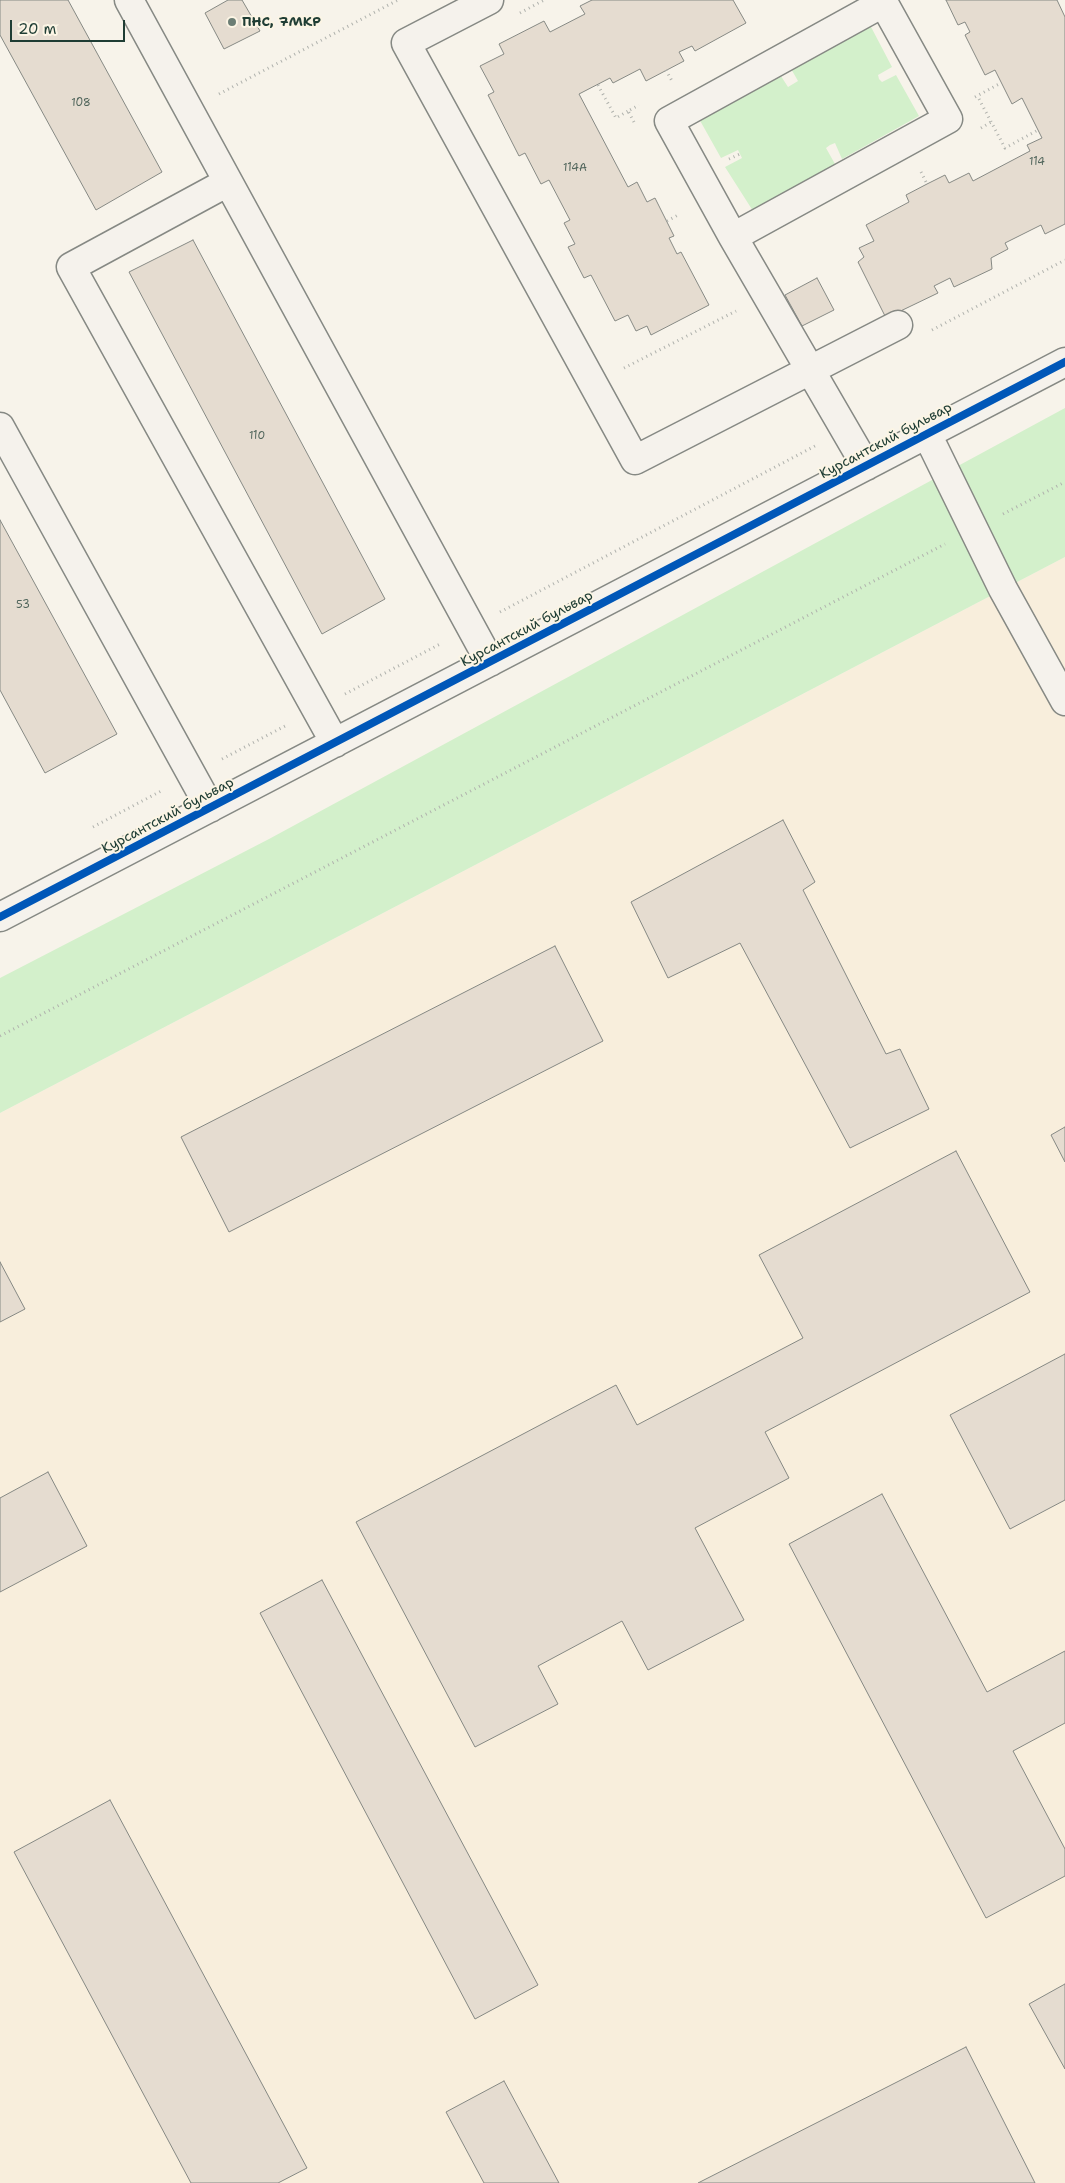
<!DOCTYPE html>
<meta charset="utf-8">
<style>
body{margin:0}
#map{position:relative;width:1065px;height:2183px;overflow:hidden;background:#f7f3ea;font-family:"Shantell Sans",sans-serif}
canvas{display:block}
.scale{position:absolute;left:10px;top:20px;width:115px;height:22px;box-sizing:border-box;border:2px solid #1f3d34;border-top:0;padding-left:6px;font-size:15px;line-height:18px;white-space:nowrap;color:#1f3d34;-webkit-text-stroke:4px #fcf5e5;paint-order:stroke}
</style>
<div id="map">
<canvas width="1065" height="2183"></canvas>
<div class="scale">20 m</div>
</div>
<script>
const ctx = document.querySelector('canvas').getContext('2d');
ctx.lineJoin = 'round';
function fill(path, color) { ctx.fillStyle = color; ctx.fill(path, 'evenodd'); }
const toPath = rows => new Path2D(rows.map(r => 'M' + r).join(''));
function trace(path, color, width, dash) { ctx.strokeStyle = color; ctx.lineWidth = width; ctx.lineCap = dash ? 'butt' : 'round'; ctx.setLineDash(dash || []); ctx.stroke(path); }
function drawText(font, color, halo, rows, align = 'center') {
  ctx.font = font + ' "Shantell Sans",sans-serif'; ctx.lineWidth = 4; ctx.setLineDash([]); ctx.textBaseline = 'middle'; ctx.strokeStyle = halo; ctx.fillStyle = color; for (const [text, x, y, turn = 0] of rows) {
    ctx.save(); ctx.translate(x, y); ctx.rotate((+turn || 0) * Math.PI / 180); ctx.textAlign = isNaN(turn) ? turn : align; if (halo) ctx.strokeText(text, 0, 0); ctx.fillText(text, 0, 0); ctx.restore();
  }
}
fill(toPath([
 [1065,557,1065,2183,0,2183,0,1113]
]), '#f8eedc');
fill(toPath([
 [870,25,892,67,878,75,879,79,882,82,896,75,919,116,842,159,835,143,830,145,826,148,835,164,753,211,725,167,742,158,738,150,721,158,698,117,779,73,788,87,798,81,790,67],
 [1065,408,1065,557,0,1113,0,978,269,839]
]), '#d3f0cb');
const building = toPath([
 [0,0,68,0,162,172,96,210,0,35,0,0],
 [228,0,242,0,260,31,224,49,205,13,228,0],
 [592,0,733,0,746,23,695,51,692,46,679,52,684,61,646,81,640,69,613,83,610,78,579,94,628,187,637,182,647,202,655,198,674,236,669,238,677,254,681,252,709,305,651,335,647,326,636,331,628,315,615,321,591,275,584,278,568,247,575,244,564,223,570,220,549,180,541,184,525,153,519,156,488,95,494,92,480,66,504,54,499,44,544,21,550,32,585,14,580,6,592,0],
 [946,0,1057,0,1065,17,1065,224,1045,234,1041,225,1005,243,1008,249,991,258,992,269,954,287,950,278,934,286,938,293,886,318,858,262,864,257,859,248,874,241,866,225,909,202,906,195,927,184,945,175,949,183,969,173,973,181,1030,151,1027,145,1042,138,1022,98,1012,104,995,70,985,75,965,35,970,32,965,22,958,25,946,0],
 [193,240,385,599,322,634,129,272,193,240],
 [817,278,834,310,802,326,785,295,817,278],
 [0,520,117,734,45,773,0,690,0,520],
 [783,820,815,882,803,890,886,1054,900,1049,929,1109,850,1148,740,943,668,978,631,902,783,820],
 [555,946,603,1041,229,1232,181,1137,555,946],
 [1065,1127,1065,1162,1051,1135,1065,1127],
 [956,1151,1030,1292,765,1432,789,1478,695,1528,744,1620,648,1670,622,1621,538,1666,558,1704,475,1747,356,1522,616,1385,637,1425,803,1338,759,1255,956,1151],
 [0,1262,25,1309,0,1322,0,1262],
 [1065,1354,1065,1500,1010,1529,950,1415,1065,1354],
 [48,1472,87,1546,0,1592,0,1498,48,1472],
 [882,1494,987,1692,1065,1651,1065,1723,1013,1751,1065,1849,1065,1876,986,1918,789,1544,882,1494],
 [322,1580,538,1985,475,2019,260,1613,322,1580],
 [110,1800,307,2168,278,2183,191,2183,14,1852,110,1800],
 [1065,1984,1065,2069,1029,2004,1065,1984],
 [966,2047,1035,2183,698,2183,966,2047],
 [504,2081,559,2183,484,2183,446,2112,504,2081]
]);
fill(building, '#e5dcd0');
trace(building, '#868984', 1);
const minor = toPath([
 [129,0,490,662],
 [489,0,406,43,635,460,898,325],
 [228,182,71,267,335,743],
 [733,237,669,121,883,3],
 [0,427,210,808],
 [927,434,1003,589,1065,701],
 [866,466,733,237,948,119,882,0],
 [0,917,1065,362]
]);
trace(minor, '#868984', 31);
trace(toPath([
 [520,13,544,0],
 [666,70,672,81],
 [598,85,616,118,628,111],
 [219,94,398,0],
 [975,97,1001,83],
 [979,99,1005,148,1038,130],
 [634,122,628,111,639,105],
 [981,128,991,122],
 [729,159,740,154],
 [921,172,927,184],
 [667,221,680,214],
 [932,330,1065,260],
 [624,368,736,311],
 [1003,514,1065,482],
 [500,612,815,446],
 [345,694,442,643],
 [222,759,287,725],
 [93,827,163,790],
 [0,1036,945,544]
]), '#b0b2ad', 3, [1, 4]);
trace(minor, '#f5f2ec', 28);
trace(toPath([
 [0,917,1065,362]
]), '#0057b8', 8);
for (const [x, y, r, color] of [
 [232,22,5,"#6b7d74"]
]) { const dot = new Path2D(); dot.arc(x, y, r, 0, 2 * Math.PI); ctx.fillStyle = color; ctx.fill(dot); trace(dot, '#fcf5e5', 2); }
drawText('11px', '#50655b', null, [
 ["108",81,103],
 ["114",1037,162],
 ["114А",575,168],
 ["110",257,436],
 ["53",23,605]
]);
drawText('bold 14px', '#1f3d34', '#fcf5e5', [
 ["ПНС, 7МКР",242,22]
], 'left');
drawText('14px', '#1f3d34', '#fcf5e5', [
 ["Курсантский бульвар",886,441,-28],
 ["Курсантский бульвар",527,629,-28],
 ["Курсантский бульвар",168,816,-28]
]);
</script>
